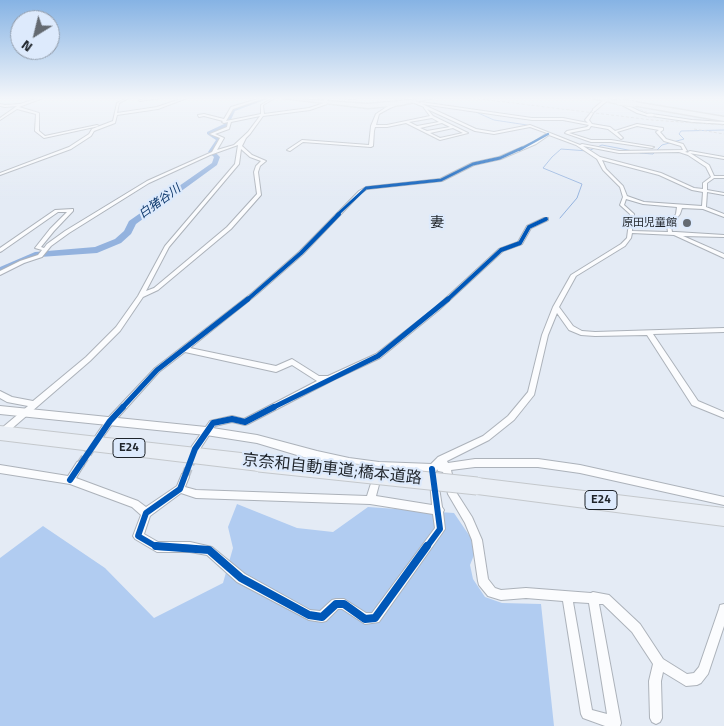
<!DOCTYPE html>
<meta charset="utf-8">
<style>
body{margin:0}
#map{position:relative;width:724px;height:726px;overflow:hidden;background:#e4ebf5;font-family:"Titillium Web",sans-serif}
canvas{display:block}
.north{position:absolute;left:10px;top:10px;width:50px;height:50px;box-sizing:border-box;background:#ddeafc;border:1px solid #919ba8;border-radius:50%;rotate:216deg;font-size:14px;font-weight:700;line-height:20px;text-align:center;color:#1f242a}
.north::after{content:'';display:block;margin:auto;width:18px;height:22px;background:#646a71;clip-path:polygon(50% 0,100% 100%,50% 72%,0 100%)}
</style>
<div id="map">
<canvas width="724" height="726"></canvas>
<div class="north">N</div>
</div>
<script>
const ctx = document.querySelector('canvas').getContext('2d');
ctx.lineJoin = 'round';
function fill(path, color) { ctx.fillStyle = color; ctx.fill(path, 'evenodd'); }
const toPath = rows => new Path2D(rows.map(r => 'M' + r).join(''));
function trace(path, color, width, dash) { ctx.strokeStyle = color; ctx.lineWidth = width; ctx.lineCap = dash ? 'butt' : 'round'; ctx.setLineDash(dash || []); ctx.stroke(path); }
function drawText(font, color, halo, rows, align = 'center') {
  ctx.font = font + ' "Titillium Web","Noto Sans JP",sans-serif'; ctx.lineWidth = 4.5; ctx.setLineDash([]); ctx.textBaseline = 'middle'; ctx.strokeStyle = halo; ctx.fillStyle = color; for (const [text, x, y, turn = 0] of rows) {
    ctx.save(); ctx.translate(x, y); ctx.rotate((+turn || 0) * Math.PI / 180); ctx.textAlign = isNaN(turn) ? turn : align; if (halo) ctx.strokeText(text, 0, 0); ctx.fillText(text, 0, 0); ctx.restore();
  }
}
fill(toPath([
 [237,504,297,528,333,532,368,507,454,513,471,538,474,555,470,565,473,579,485,597,502,603,541,604,554,726,0,726,0,558,43,526,105,568,154,618,223,583,233,548,228,527]
]), '#b1ccf1');
trace(toPath([
 [478,113,494,120,527,125],
 [640,153,653,154,662,145,684,139,679,134,681,131,724,130],
 [560,218,577,198,582,184,543,168,552,157,561,149,588,151,602,145,633,151]
]), '#93b2de', 1);
fill(toPath([
 [262,98,270,98,235,111,228,126,214,133,223,139,215,152,220,157,217,165,136,224,131,234,121,243,97,253,40,257,0,274,0,267,35,252,95,247,115,239,124,231,129,221,212,163,214,157,208,152,216,140,207,134,207,132,224,124,231,109,262,98]
]), '#93b2de');
trace(toPath([
 [80,465,94,444],
 [185,477,194,454]
]), '#bdc3cc', 9, [9, 4.5]);
const minor = toPath([
 [39,98,43,98,19,107,39,113,39,131,45,136,97,125,99,126,44,138,35,131,36,114,17,109,0,120,0,118,17,106,5,107,0,106,0,104,5,105,20,104,39,98],
 [126,98,129,98,119,103,117,113,157,107,183,98,187,98,158,109,117,115,115,123,94,131,91,136,71,149,0,175,0,173,69,147,89,134,92,129,113,121,117,103,126,98],
 [151,98,160,98,140,101,139,100,151,98],
 [261,98,265,98,233,109,226,121,261,114,261,105,272,98,275,98,263,105,264,114,309,108,324,103,324,99,330,98,327,100,327,104,310,110,263,116,250,134,246,138,242,146,252,155,266,161,260,166,258,172,261,195,231,229,158,290,143,297,120,331,90,361,9,431,6,432,3,431,2,429,3,427,28,406,7,402,0,398,0,391,12,397,33,401,86,357,116,327,138,296,165,246,235,164,238,145,210,155,149,183,69,233,51,246,42,257,24,263,0,275,0,271,20,261,38,255,42,250,35,248,50,229,67,212,58,212,2,251,0,252,0,248,55,210,73,209,73,211,54,231,41,247,44,248,47,244,65,231,147,181,212,152,220,138,210,134,227,127,228,122,224,123,222,122,223,121,204,116,199,117,198,115,204,114,224,119,231,107,261,98],
 [260,116,248,132,234,145,217,150,224,138,215,134,229,129,231,122,260,116],
 [241,149,250,157,261,161,256,166,254,172,257,194,227,227,154,288,146,291,169,247,239,164,241,149],
 [338,98,356,98,355,99,338,98],
 [412,100,420,103,421,102,532,118,563,118,588,123,585,120,594,109,595,110,589,120,592,124,610,127,615,131,637,124,663,128,663,130,660,132,666,139,683,144,687,151,685,152,690,153,709,165,714,176,724,176,724,178,714,178,707,183,707,190,724,193,724,195,707,192,706,207,724,214,724,217,703,209,682,208,680,214,671,226,672,232,676,232,724,235,724,237,683,236,724,254,724,258,674,235,632,233,631,238,625,246,576,276,559,307,573,326,582,331,595,332,724,328,724,332,653,334,698,401,724,412,724,418,692,405,647,335,595,336,581,335,569,330,557,313,548,335,534,395,514,420,489,440,447,461,448,463,475,459,538,459,580,465,724,497,724,505,580,473,538,467,475,467,451,470,456,492,472,517,482,540,488,579,495,588,501,590,526,588,591,593,593,592,609,595,640,624,663,659,687,674,694,673,699,667,719,609,720,605,724,604,724,626,708,674,701,683,697,685,686,686,663,672,661,681,662,718,660,722,656,724,652,722,650,718,649,681,653,664,632,632,603,604,599,604,621,723,620,726,605,726,583,718,581,714,563,601,526,598,501,600,488,596,479,585,478,581,472,540,465,523,448,494,443,472,438,471,437,469,432,473,429,472,428,469,429,466,438,457,483,436,508,416,528,392,542,335,553,307,571,275,621,244,627,238,630,214,620,205,623,197,620,187,603,170,597,159,576,145,549,135,536,144,501,159,474,165,442,181,367,189,361,193,303,254,256,295,190,348,276,366,292,359,319,376,328,376,376,354,435,308,499,249,518,242,527,226,544,218,548,218,548,220,531,228,522,244,503,251,439,310,380,358,335,379,248,424,245,425,232,422,215,426,198,452,195,453,192,452,191,449,192,446,210,421,232,416,244,419,317,381,292,365,276,372,185,352,159,372,113,423,101,440,98,441,95,440,94,438,107,419,155,368,252,293,299,252,359,191,366,187,440,179,472,163,499,157,534,142,547,133,530,127,494,134,475,131,427,109,433,116,468,133,440,140,406,123,387,127,375,127,374,131,373,146,371,147,303,142,290,151,287,150,302,140,369,145,371,126,376,114,388,106,401,102,402,103,390,108,379,114,376,125,387,125,430,116,424,108,424,107,412,102,412,100],
 [422,104,532,120,563,120,589,125,587,127,567,131,565,133,591,142,611,142,652,148,654,147,611,140,591,140,569,133,589,129,591,126,608,129,621,139,623,138,617,132,637,126,659,130,656,132,664,141,681,146,683,150,619,151,582,144,580,145,530,125,494,132,476,129,422,104],
 [432,118,439,122,417,126,409,122,432,118],
 [442,123,450,127,427,131,420,128,442,123],
 [453,128,463,133,440,138,430,133,453,128],
 [583,146,619,153,679,152,688,155,706,167,711,177,703,183,703,189,694,188,661,173,600,157,583,146],
 [602,160,659,175,692,190,703,192,702,206,644,202,627,196,623,186,606,169,602,160],
 [626,199,643,204,677,207,676,214,667,226,668,232,632,231,634,214,624,205,626,199],
 [573,602,589,603,607,714,592,710,573,602],
 [619,101,639,111,650,115,648,116,637,113,618,103,619,101],
 [652,114,692,120,724,122,724,124,692,122,651,116,652,114],
 [690,151,724,157,724,159,689,153,688,152,690,151],
 [80,461,83,462,84,465,76,478,138,501,146,507,177,486,182,474,185,473,188,474,189,477,185,487,196,490,367,496,373,477,374,474,377,473,380,474,381,477,376,496,432,505,430,481,431,478,434,477,437,478,438,481,442,507,444,510,443,512,445,529,379,622,365,624,342,609,338,609,326,621,322,622,309,620,237,582,207,555,190,552,157,552,135,539,133,536,141,515,132,507,70,484,0,473,0,465,68,476,77,462,80,461],
 [181,493,196,498,370,504,433,514,435,528,372,613,366,613,344,599,336,599,332,600,320,611,310,610,245,574,212,547,190,542,158,542,144,534,150,516,181,493]
]);
const tertiary = toPath([
 [605,99,608,100,595,111,593,111,593,109,605,99],
 [0,406,206,427,257,435,317,451,349,458,379,462,432,464,436,466,437,469,436,472,432,474,379,472,349,468,317,461,257,443,206,435,0,414,0,406]
]);
const trunk = toPath([
 [282,98,368,104,432,98,401,105,368,108,282,98],
 [593,98,605,98,622,102,619,104,593,98],
 [634,102,724,117,724,121,632,105,634,102]
]);
const motorway = toPath([
 [0,426,259,455,265,458,267,463,265,468,259,471,0,440,0,426],
 [477,478,724,508,724,526,477,494,471,492,468,486,471,480,477,478]
]);
trace(minor, '#acb2ba', 2);
trace(tertiary, '#acb2ba', 2);
trace(trunk, '#c4c8cc', 3);
trace(motorway, '#c4c8cc', 2);
fill(minor, '#fbfcfe');
fill(tertiary, '#fbfcfe');
fill(trunk, '#edf1f6');
fill(motorway, '#e9eef5');
trace(toPath([
 [472,98,652,120,724,125],
 [618,98,656,117],
 [694,129,724,134]
]), '#cbcdd0', 1, [3, 2]);
const minorBridge = toPath([
 [648,115,652,115]
]);
const trunkBridge = toPath([
 [619,102,634,104]
]);
const motorwayBridge = toPath([
 [259,463,477,486]
]);
trace(minorBridge, '#acb2ba', 4.5, []);
trace(trunkBridge, '#c4c8cc', 7, []);
trace(motorwayBridge, '#c4c8cc', 19, []);
trace(minorBridge, '#fbfcfe', 3);
trace(trunkBridge, '#edf1f6', 5.5);
trace(motorwayBridge, '#e9eef5', 17);
trace(toPath([
 [519,150,548,134]
]), '#0057b8', 2.5);
trace(toPath([
 [337,215,366,188,441,180,473,164,500,158,522,148]
]), '#0057b8', 3);
trace(toPath([
 [247,300,301,253,339,214],
 [447,300,501,250,520,243,529,227,546,219]
]), '#0057b8', 4);
trace(toPath([
 [122,408,157,370,248,299],
 [272,408,378,356,448,299]
]), '#0057b8', 5);
trace(toPath([
 [70,480,110,421,123,407],
 [194,548,157,547,138,536,146,513,180,489,195,449,213,423,232,419,245,422,274,407],
 [426,548,440,529,432,469]
]), '#0057b8', 6);
trace(toPath([
 [156,546,209,550,241,578,309,615,322,617,336,604,344,604,365,619,375,618,427,546]
]), '#0057b8', 8);
const sky = ctx.createLinearGradient(0, 0, 0, 200);
sky.addColorStop(0, '#86b3e4');
sky.addColorStop(0.49, '#f3f6fa');
sky.addColorStop(1, '#f3f6fa00');
ctx.fillStyle = sky;
ctx.fillRect(0, 0, 724, 200);
for (const [x, y, r, color] of [
 [687,223,5,"#646a71"]
]) { const dot = new Path2D(); dot.arc(x, y, r, 0, 2 * Math.PI); ctx.fillStyle = color; ctx.fill(dot); trace(dot, '#ddeafc', 2); }
drawText('11px', '#1f242a', '#ddeafc', [
 ["原田児童館",677,223]
], 'right');
drawText('italic 12px', '#0d386c', '#ddeafc', [
 ["白猪谷川",160,202,-36]
]);
for (const [x, y, w] of [
 [129,448,32],
 [601,500,32]
]) { const box = new Path2D(); box.roundRect(x - w / 2, y - 9.5, w, 19, 4); ctx.fillStyle = '#ddeafc'; ctx.fill(box); trace(box, '#1f242a', 1); }
drawText('bold 12px', '#1f242a', null, [
 ["E24",129,448],
 ["E24",601,500]
]);
drawText('14px', '#1f242a', '#ddeafc', [
 ["妻",437,224]
]);
drawText('16px', '#1f242a', '#ddeafc', [
 ["京奈和自動車道;橋本道路",332,470,6]
]);
</script>
